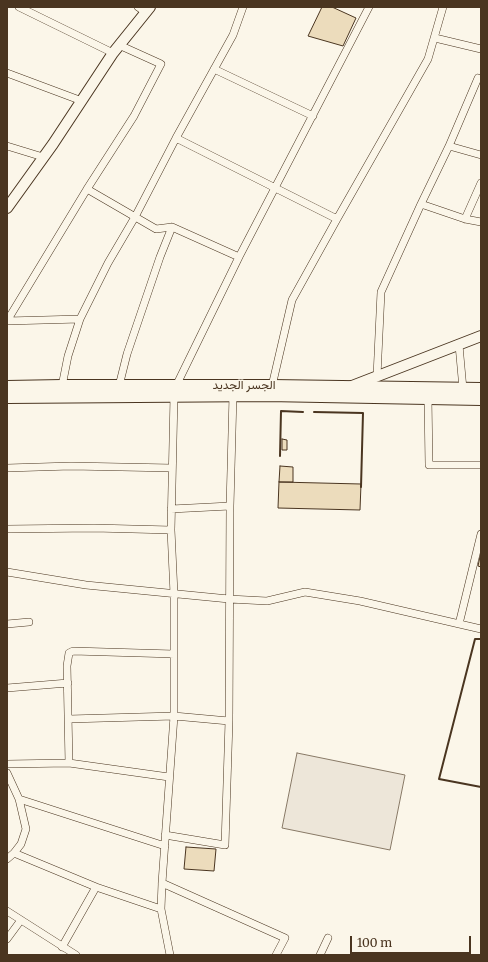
<!DOCTYPE html>
<meta charset="utf-8">
<style>
body{margin:0}
#map{position:relative;width:488px;height:962px;overflow:hidden;background:#fbf6e9;font-family:Merriweather,serif}
canvas{display:block}
.frame{position:absolute;inset:0;border:8px solid #4a3520;pointer-events:none}
.scale{position:absolute;left:350px;top:936px;width:121px;height:18px;box-sizing:border-box;border:2px solid #4a3520;border-top:0;padding-left:5px;font-size:12px;line-height:14px;white-space:nowrap;color:#4a3520;-webkit-text-stroke:3px #fbf6e9;paint-order:stroke}
</style>
<div id="map">
<canvas width="488" height="962"></canvas>
<div class="frame"></div>
<div class="scale">100 m</div>
</div>
<script>
const ctx = document.querySelector('canvas').getContext('2d');
ctx.lineJoin = 'round';
function fill(path, color) { ctx.fillStyle = color; ctx.fill(path, 'evenodd'); }
const toPath = rows => new Path2D(rows.map(r => 'M' + r).join(''));
function trace(path, color, width, dash) { ctx.strokeStyle = color; ctx.lineWidth = width; ctx.lineCap = dash ? 'butt' : 'round'; ctx.setLineDash(dash || []); ctx.stroke(path); }
function drawText(font, color, halo, rows, align = 'center') {
  ctx.font = font + ' Merriweather,Vazirmatn,serif'; ctx.lineWidth = 3; ctx.setLineDash([]); ctx.textBaseline = 'middle'; ctx.strokeStyle = halo; ctx.fillStyle = color; for (const [text, x, y, turn = 0] of rows) {
    ctx.save(); ctx.translate(x, y); ctx.rotate((+turn || 0) * Math.PI / 180); ctx.textAlign = isNaN(turn) ? turn : align; if (halo) ctx.strokeText(text, 0, 0); ctx.fillText(text, 0, 0); ctx.restore();
  }
}
const green = toPath([
 [297,753,405,775,390,850,282,828,297,753]
]);
fill(green, '#ede6d9');
trace(green, '#887966', 1);
const building = toPath([
 [322,7,332,7,356,18,343,46,308,36,322,7],
 [282,439,287,440,287,450,282,450,282,439],
 [280,466,293,467,293,482,279,482,280,466],
 [279,482,361,484,360,510,278,508,279,482],
 [481,552,481,567,478,566,481,552],
 [186,847,216,849,214,871,184,869,186,847]
]);
fill(building, '#ecdcbc');
trace(building, '#4a3520', 1);
const street = toPath([
 [19,7,113,53],
 [138,7,145,12],
 [435,38,481,49],
 [214,69,313,116],
 [7,73,82,101],
 [176,138,337,219],
 [7,146,43,157],
 [449,146,481,155],
 [87,189,156,229,172,227],
 [421,204,465,219,481,222],
 [465,219,481,183],
 [7,321,87,189,134,116,161,64,119,45],
 [7,321,80,319],
 [459,345,463,389],
 [377,376,381,292,421,204,449,146,478,78],
 [62,386,68,356,80,319,108,263,135,217,176,138,233,35,243,7],
 [119,386,127,354,160,257,172,227,239,257],
 [272,386,292,300,337,219,428,59,443,7],
 [428,398,429,465,481,465],
 [7,468,71,466,172,468],
 [171,509,230,506],
 [7,529,94,528,171,530],
 [7,572,86,585,229,599,267,601,305,592,360,601,481,629],
 [7,624,29,622],
 [459,624,481,534],
 [7,688,68,683],
 [69,719,174,716,229,721],
 [69,763,67,666,69,653,73,651,174,654],
 [7,764,69,763,169,777],
 [7,773,19,799,26,829,21,844,14,853,7,859],
 [19,799,165,846],
 [165,835,225,845,229,721,230,506,233,395],
 [14,853,96,887,161,909],
 [162,883,285,938,276,955],
 [7,911,76,955],
 [7,939,21,920],
 [62,947,96,887],
 [170,955,161,909,162,883,174,716,174,594,171,530,174,396,176,386,239,257,369,7],
 [320,955,328,938]
]);
const secondary = toPath([
 [7,208,53,144,113,53,150,7],
 [352,386,481,336]
]);
const primary = toPath([
 [7,387,62,386,272,386,481,389],
 [7,397,268,395,481,399]
]);
trace(street, '#4a3520', 8);
trace(secondary, '#4a3520', 12);
trace(primary, '#4a3520', 14);
trace(street, '#fbf6e9', 7);
trace(secondary, '#fbf6e9', 10);
trace(primary, '#fbf6e9', 12);
trace(toPath([
 [314,412,363,413,361,487],
 [280,456,281,411,303,412],
 [481,639,475,639,439,779,481,787]
]), '#4a3520', 2);
drawText('12px', '#4a3520', '#fbf6e9', [
 ["الجسر الجديد",244,386]
]);
</script>
